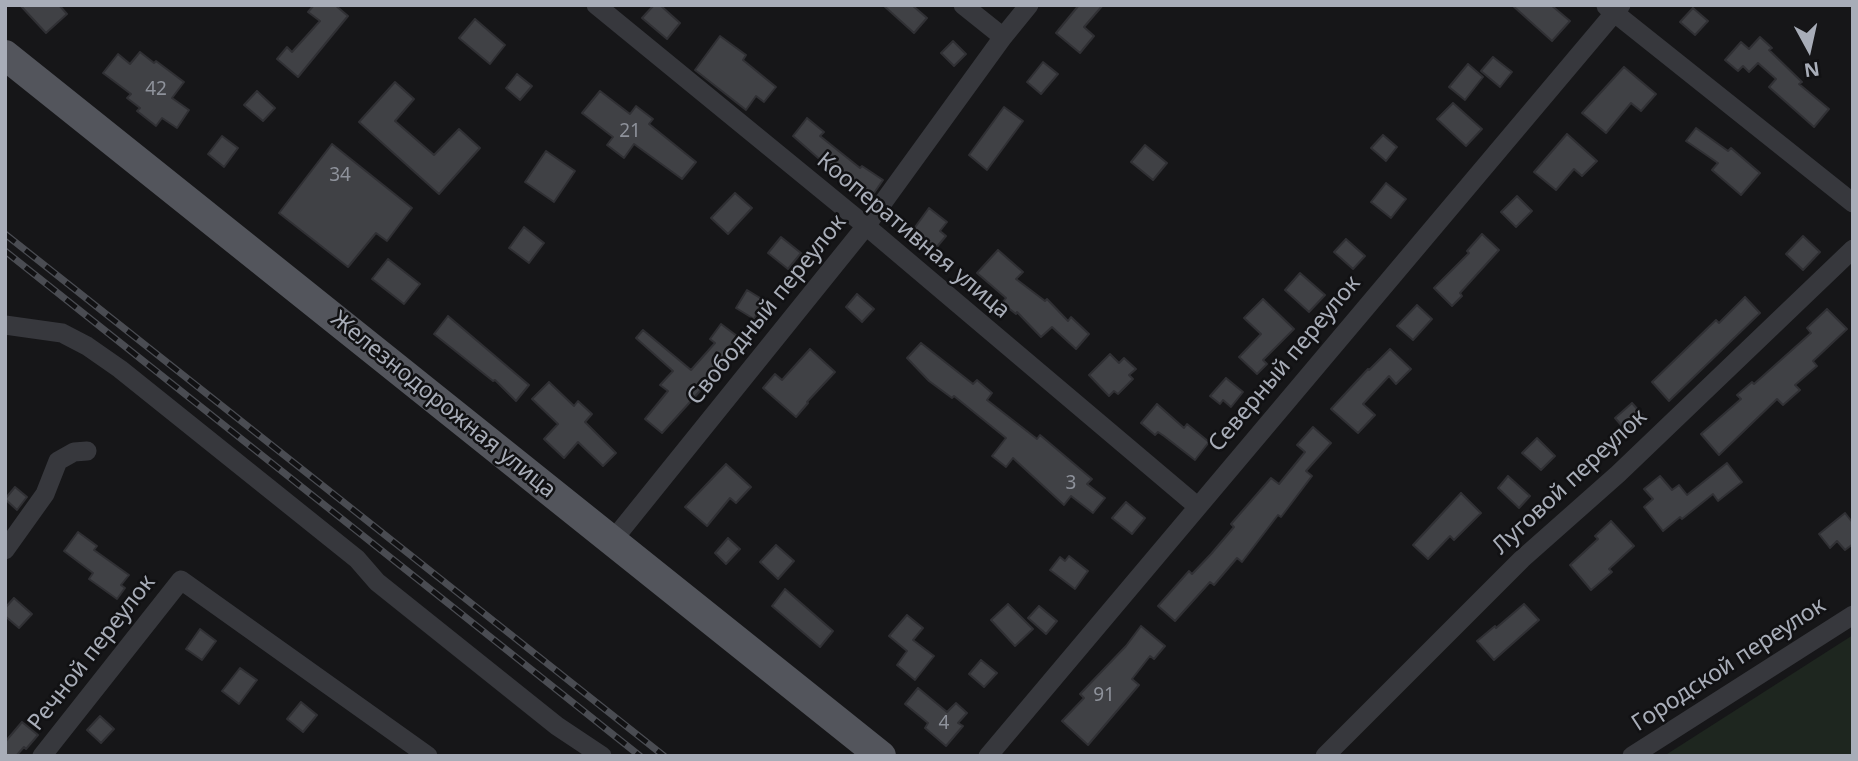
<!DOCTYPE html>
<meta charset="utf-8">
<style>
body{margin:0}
#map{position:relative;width:1858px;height:761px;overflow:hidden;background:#161618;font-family:"Noto Sans",sans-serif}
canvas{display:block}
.frame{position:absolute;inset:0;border:7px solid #a8adb8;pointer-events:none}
.north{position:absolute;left:1774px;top:14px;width:70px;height:70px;-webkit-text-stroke:5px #111113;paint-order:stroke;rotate:172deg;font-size:19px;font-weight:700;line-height:28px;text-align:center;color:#a8adb8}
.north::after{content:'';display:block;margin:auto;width:24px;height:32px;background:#a8adb8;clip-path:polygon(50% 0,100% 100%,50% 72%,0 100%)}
</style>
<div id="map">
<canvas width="1858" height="761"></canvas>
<div class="frame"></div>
<div class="north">N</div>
</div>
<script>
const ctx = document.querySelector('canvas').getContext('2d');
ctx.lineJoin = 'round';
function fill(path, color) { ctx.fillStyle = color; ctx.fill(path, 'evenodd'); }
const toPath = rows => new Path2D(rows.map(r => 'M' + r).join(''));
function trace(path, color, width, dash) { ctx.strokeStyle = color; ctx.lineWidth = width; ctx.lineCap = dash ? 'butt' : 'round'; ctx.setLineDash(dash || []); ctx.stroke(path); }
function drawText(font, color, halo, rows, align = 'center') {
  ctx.font = font + ' "Noto Sans",sans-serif'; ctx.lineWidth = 5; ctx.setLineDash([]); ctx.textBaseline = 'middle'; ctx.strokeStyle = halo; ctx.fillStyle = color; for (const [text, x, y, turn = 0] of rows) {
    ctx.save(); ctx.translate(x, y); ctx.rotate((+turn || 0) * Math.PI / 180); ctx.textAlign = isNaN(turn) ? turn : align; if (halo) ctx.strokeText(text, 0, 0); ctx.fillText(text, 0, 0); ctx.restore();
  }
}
fill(toPath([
 [1853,635,1853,756,1664,756]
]), '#1e261f');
const building = toPath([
 [20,5,59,5,67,14,46,33,20,5],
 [314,5,335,5,348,16,298,77,277,59,287,47,292,52,320,21,308,12,314,5],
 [654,5,660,5,680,23,667,39,642,18,654,5],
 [883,5,912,5,927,18,914,33,883,5],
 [1079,5,1103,5,1084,27,1094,36,1080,53,1056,33,1079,5],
 [1512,5,1551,5,1570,21,1552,41,1512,5],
 [1693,8,1708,21,1695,35,1680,22,1693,8],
 [475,19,505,45,490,64,459,38,475,19],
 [720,36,746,55,743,60,776,87,764,102,756,96,746,110,695,70,720,36],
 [1760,37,1772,48,1769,50,1802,82,1799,84,1829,109,1814,127,1769,87,1776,79,1758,63,1749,72,1743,66,1738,71,1725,60,1741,42,1749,49,1760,37],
 [953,41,966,54,954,66,941,53,953,41],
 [140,52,154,63,156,61,184,82,172,98,189,110,177,128,162,118,156,126,137,111,140,108,127,98,131,94,103,73,118,54,130,64,140,52],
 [1493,57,1512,72,1500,87,1481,71,1493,57],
 [1043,62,1058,74,1041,94,1027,82,1043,62],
 [1468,64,1483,77,1465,100,1449,87,1468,64],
 [1624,67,1656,94,1641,111,1631,103,1606,133,1582,113,1624,67],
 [517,74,532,86,520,100,506,88,517,74],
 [395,82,414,99,395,121,434,155,459,129,480,148,439,194,359,122,395,82],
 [257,91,275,108,263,121,244,105,257,91],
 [600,91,630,114,636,106,653,119,649,124,696,162,682,179,634,144,624,158,607,145,613,137,582,113,600,91],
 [1453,103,1482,129,1466,146,1437,119,1453,103],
 [1004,107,1023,121,987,170,969,155,1004,107],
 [807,118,824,132,820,136,860,168,862,166,883,180,870,199,849,185,793,136,807,118],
 [1696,128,1728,151,1731,148,1760,173,1741,195,1712,170,1718,163,1686,141,1696,128],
 [1567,134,1597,161,1582,176,1574,169,1556,190,1534,172,1567,134],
 [1383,135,1397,147,1386,161,1371,148,1383,135],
 [222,136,238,148,224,167,208,154,222,136],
 [332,144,412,208,387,241,376,233,348,267,279,213,332,144],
 [1145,145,1167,163,1153,180,1131,162,1145,145],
 [546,151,575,171,554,202,525,182,546,151],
 [1386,183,1406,199,1391,218,1371,202,1386,183],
 [735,193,752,208,728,234,711,218,735,193],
 [1517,196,1532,211,1516,227,1501,212,1517,196],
 [929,208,947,222,940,231,946,236,936,248,913,230,929,208],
 [524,227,544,243,529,263,509,248,524,227],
 [1482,234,1499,250,1460,293,1462,296,1452,306,1434,288,1469,253,1467,251,1482,234],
 [1803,236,1820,252,1803,270,1786,254,1803,236],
 [781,237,801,253,788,269,768,253,781,237],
 [1346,239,1365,256,1353,269,1334,252,1346,239],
 [998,250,1023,272,1016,279,1045,301,1047,299,1068,321,1071,317,1089,334,1076,349,1052,327,1041,337,1017,312,1016,314,1002,303,1006,298,977,273,998,250],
 [388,259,420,284,404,304,372,279,388,259],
 [1300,273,1325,295,1309,312,1285,290,1300,273],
 [747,290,765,301,754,319,736,308,747,290],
 [857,294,874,309,862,322,846,307,857,294],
 [1745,297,1760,313,1669,401,1652,382,1716,320,1719,323,1745,297],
 [1263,299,1294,329,1263,360,1267,364,1257,374,1239,357,1261,334,1244,318,1263,299],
 [1417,305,1432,319,1413,340,1397,326,1417,305],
 [1827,309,1847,329,1813,361,1817,366,1795,385,1800,390,1783,405,1777,399,1719,455,1701,434,1741,399,1737,395,1752,382,1754,384,1811,333,1807,328,1827,309],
 [448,316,529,385,516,401,495,380,493,381,434,334,448,316],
 [721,324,737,336,724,354,729,359,662,433,645,419,668,391,660,385,673,371,636,338,643,330,691,370,715,343,710,339,721,324],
 [921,343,973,384,977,380,992,393,987,400,1037,439,1040,435,1092,479,1087,484,1105,498,1093,513,1071,496,1064,505,1013,458,1006,467,992,456,1006,438,954,396,952,398,929,381,907,358,921,343],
 [810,349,835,372,807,402,808,403,796,417,763,388,775,374,782,380,810,349],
 [1390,349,1411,369,1396,384,1389,376,1363,404,1375,415,1358,433,1331,409,1368,369,1369,370,1390,349],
 [1110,354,1119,363,1124,358,1136,369,1129,375,1133,379,1118,394,1114,391,1109,396,1089,375,1110,354],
 [1226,378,1243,392,1231,407,1223,400,1220,404,1210,396,1226,378],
 [549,382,574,406,578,401,592,414,585,422,616,453,603,466,578,442,564,458,544,439,558,424,532,399,549,382],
 [1632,403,1646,419,1629,434,1615,418,1632,403],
 [1157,404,1184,428,1187,424,1209,442,1195,460,1164,436,1158,432,1155,435,1141,423,1157,404],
 [1313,427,1331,443,1306,471,1312,476,1281,517,1278,515,1242,562,1237,558,1214,585,1210,582,1175,621,1158,606,1189,571,1192,574,1211,554,1234,527,1231,524,1271,478,1279,484,1305,452,1297,445,1313,427],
 [1537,438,1555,456,1541,470,1522,453,1537,438],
 [1727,463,1742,482,1718,501,1713,494,1682,519,1680,517,1663,531,1644,507,1653,499,1644,489,1660,476,1672,490,1679,485,1687,495,1727,463],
 [726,464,751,487,736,503,730,498,707,526,685,507,726,464],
 [1508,476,1530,496,1519,508,1498,488,1508,476],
 [15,487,27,497,17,510,5,499,15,487],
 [1461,493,1481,513,1454,540,1450,536,1428,559,1413,545,1461,493],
 [1126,502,1145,518,1132,534,1112,518,1126,502],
 [1845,513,1853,523,1853,544,1845,550,1837,541,1830,548,1819,534,1845,513],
 [1611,521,1634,546,1609,569,1612,572,1591,590,1570,565,1598,539,1595,536,1611,521],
 [78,532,97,546,94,550,129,575,121,585,125,588,117,599,89,579,93,573,64,551,78,532],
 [728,538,740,549,726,564,715,553,728,538],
 [776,545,794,561,778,579,760,562,776,545],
 [1069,556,1088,571,1075,589,1050,570,1060,557,1065,561,1069,556],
 [785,589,833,631,820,647,772,606,785,589],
 [14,598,32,614,19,628,5,616,5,608,14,598],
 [1008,604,1033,629,1015,646,991,620,1008,604],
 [1524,604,1539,620,1494,660,1477,641,1495,626,1496,628,1524,604],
 [1039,606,1057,621,1046,634,1028,618,1039,606],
 [907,615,923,628,913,640,934,656,915,680,897,665,907,651,889,636,907,615],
 [1141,626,1165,646,1154,659,1150,656,1132,679,1139,685,1088,745,1062,721,1084,698,1080,694,1126,646,1141,626],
 [200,629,216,641,202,660,186,649,200,629],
 [981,660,997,673,984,687,969,674,981,660],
 [240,668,257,680,239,704,222,691,240,668],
 [918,688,947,712,956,703,967,713,958,723,963,726,946,746,925,728,928,723,905,704,918,688],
 [301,702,317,715,303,732,287,719,301,702],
 [100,716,114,729,101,743,87,730,100,716],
 [22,722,38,735,26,749,24,747,16,756,5,756,5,742,22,722]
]);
fill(building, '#404145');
trace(building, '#303034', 2);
trace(toPath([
 [596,5,866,226,1197,506],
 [963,5,1003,37],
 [1606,6,1853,203],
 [5,325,62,333,87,346,120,369,357,559,377,582,557,726,602,756],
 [613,540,866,226,1003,37,1029,5],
 [5,550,45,494,58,461,74,452,87,451],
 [42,756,181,580,428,756],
 [988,756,1621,5],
 [1325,756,1522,559,1618,474,1853,249],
 [1632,756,1853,615]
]), '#37383d', 19);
trace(toPath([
 [5,55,881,756]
]), '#53555c', 30);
const rail = toPath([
 [5,234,664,756],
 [5,251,640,756]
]);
trace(rail, '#4a4c52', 7);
trace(rail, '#111113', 4.5, [13]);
drawText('19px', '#8e929b', null, [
 ["42",156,90],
 ["21",630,132],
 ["34",340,176],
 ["3",1071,484],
 ["91",1104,696],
 ["4",944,724]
]);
drawText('23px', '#a8adb8', '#111113', [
 ["Кооперативная улица",913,236,40],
 ["Свободный переулок",767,310,-51],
 ["Северный переулок",1285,364,-50],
 ["Железнодорожная улица",443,405,39],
 ["Луговой переулок",1570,482,-43],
 ["Речной переулок",92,653,-52],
 ["Городской переулок",1729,665,-33]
]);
</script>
